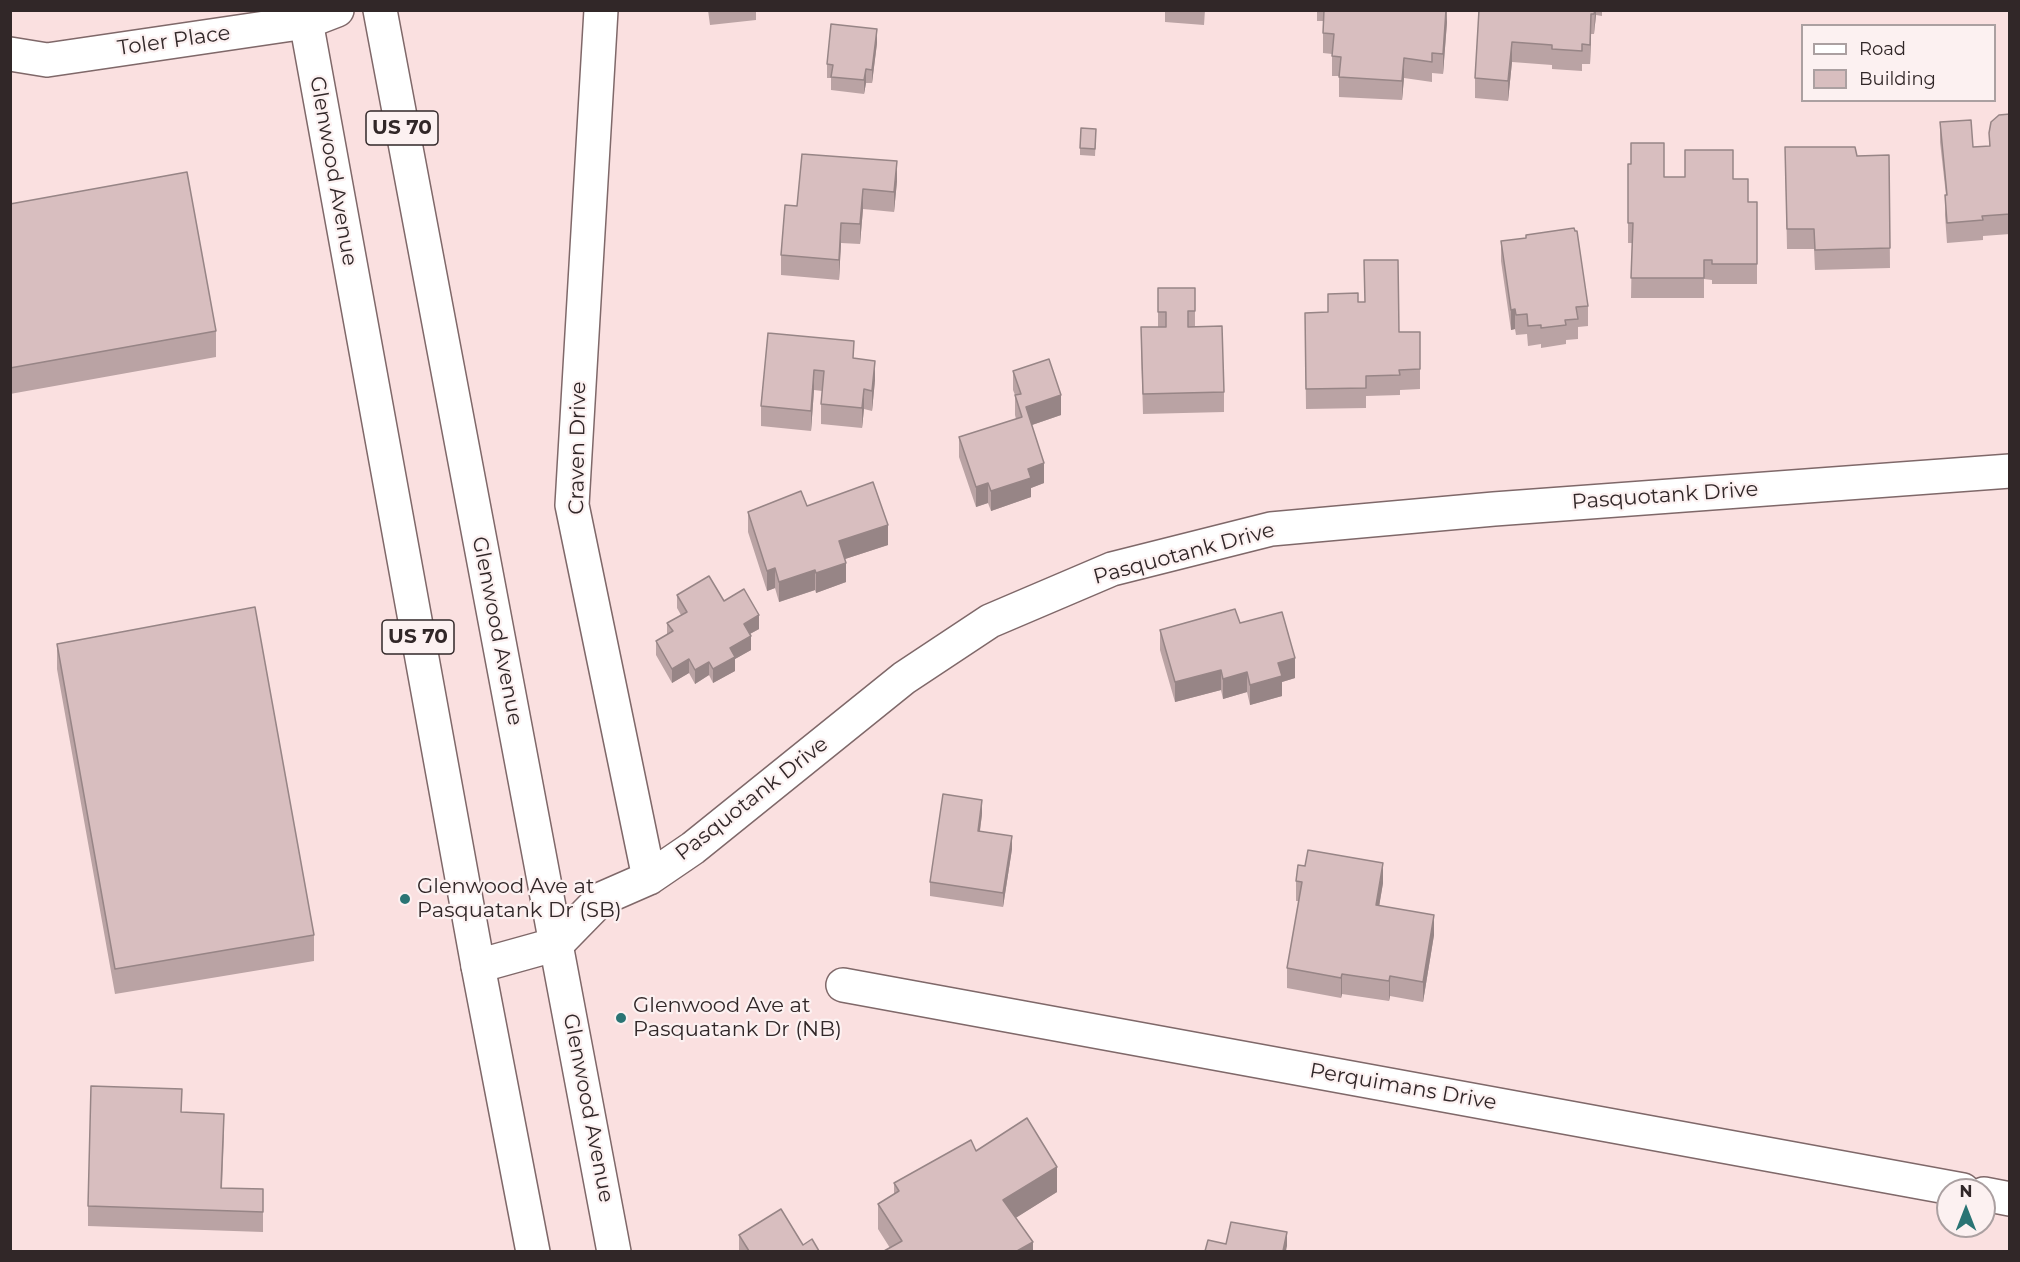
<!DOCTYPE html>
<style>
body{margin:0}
#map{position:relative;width:2020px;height:1262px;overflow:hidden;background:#fae0e0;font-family:Montserrat,sans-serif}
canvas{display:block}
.frame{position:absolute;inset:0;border:12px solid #312728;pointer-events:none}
.legend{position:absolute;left:1801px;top:24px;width:195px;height:78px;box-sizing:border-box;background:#fcf1f1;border:2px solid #aba0a1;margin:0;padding:8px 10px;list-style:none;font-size:18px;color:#312728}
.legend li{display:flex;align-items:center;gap:12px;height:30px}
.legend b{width:30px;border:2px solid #aba0a1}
.north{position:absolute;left:1936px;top:1178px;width:60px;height:60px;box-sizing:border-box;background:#fcf1f1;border:2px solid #aba0a1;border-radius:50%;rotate:0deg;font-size:16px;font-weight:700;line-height:24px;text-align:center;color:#312728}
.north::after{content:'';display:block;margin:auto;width:21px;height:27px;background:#2a7474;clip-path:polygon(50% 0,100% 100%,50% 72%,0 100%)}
</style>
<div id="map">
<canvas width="2020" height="1262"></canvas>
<div class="frame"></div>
<ul class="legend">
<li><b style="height:8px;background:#fff"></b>Road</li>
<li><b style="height:16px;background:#d8bebf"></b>Building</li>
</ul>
<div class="north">N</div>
</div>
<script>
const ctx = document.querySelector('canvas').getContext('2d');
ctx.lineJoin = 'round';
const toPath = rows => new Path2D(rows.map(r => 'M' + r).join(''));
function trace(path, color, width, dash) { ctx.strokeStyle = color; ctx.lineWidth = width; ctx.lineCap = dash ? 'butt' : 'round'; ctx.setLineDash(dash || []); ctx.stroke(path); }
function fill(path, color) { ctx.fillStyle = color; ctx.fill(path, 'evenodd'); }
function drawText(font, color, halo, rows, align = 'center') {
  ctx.font = font + ' Montserrat,sans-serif'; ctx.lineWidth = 4.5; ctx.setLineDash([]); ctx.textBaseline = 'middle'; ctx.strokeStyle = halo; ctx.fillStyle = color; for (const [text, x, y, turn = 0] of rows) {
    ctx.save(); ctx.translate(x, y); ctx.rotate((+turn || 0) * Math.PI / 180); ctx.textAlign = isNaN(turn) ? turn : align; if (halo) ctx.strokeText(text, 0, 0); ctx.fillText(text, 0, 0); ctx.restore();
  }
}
const minor = toPath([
 [601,10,572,505,649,878],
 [10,54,47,60,306,22,337,10],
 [478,966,557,944,601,899,649,878,693,848,904,678,990,621,1112,569,1271,529,1494,509,2010,471],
 [843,985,1963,1190],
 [1984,1194,2010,1199]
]);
const major = toPath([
 [304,10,478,966,533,1252],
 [380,10,614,1252]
]);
trace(minor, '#7f6869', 36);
trace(major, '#7f6869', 36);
trace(minor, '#fff', 33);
trace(major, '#fff', 33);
fill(toPath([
 [708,10,756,10,756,20,710,25],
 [1165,10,1205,10,1204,25,1165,22],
 [1317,10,1447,10,1447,22,1443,74,1432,73,1432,82,1404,78,1402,100,1339,97,1339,76,1332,76,1332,54,1323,53,1323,21,1317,21],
 [1479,10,1602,10,1602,16,1596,15,1594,34,1591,34,1590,64,1582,64,1582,71,1552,69,1552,65,1512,62,1508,101,1475,98,1475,78],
 [877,43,872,83,866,83,864,94,831,90,831,78,827,78,827,64],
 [2010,114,2010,234,1983,236,1983,240,1947,243,1945,215,1946,195,1940,142,1940,122,1973,147,1989,146,1989,133],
 [1096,136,1095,156,1080,155,1080,148],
 [1785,147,1857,156,1889,155,1890,268,1815,270,1814,249,1787,249],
 [1631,164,1664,177,1733,179,1748,202,1757,202,1757,284,1712,284,1712,280,1704,279,1704,298,1631,298,1632,243,1628,243,1628,223],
 [897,181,894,212,863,209,860,244,841,243,839,280,781,275,781,255,797,206],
 [10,204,216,331,216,357,10,394],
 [1501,241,1588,306,1588,326,1578,327,1578,339,1566,340,1566,344,1541,348,1541,344,1528,346,1527,334,1516,335,1515,329,1511,330,1501,261],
 [1158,288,1195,288,1195,327,1224,392,1224,412,1143,414,1141,347,1158,327],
 [1358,302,1399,332,1420,332,1420,389,1400,390,1400,395,1366,396,1366,408,1306,409,1305,313,1328,312],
 [768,333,854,358,875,380,872,411,864,409,862,428,821,424,821,404,822,391,814,390,811,431,761,426,761,406],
 [1013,371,1061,415,1032,425,1044,483,1031,488,1031,497,991,511,988,503,976,507,959,457,959,437,1016,419,1015,415,1015,395,1013,390],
 [807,506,888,545,845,559,846,582,816,593,815,590,779,602,775,588,767,591,748,532,748,512],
 [677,595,724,601,759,629,750,634,751,650,735,659,735,671,713,683,709,675,695,684,689,673,672,683,656,655,656,641,667,635,667,623,681,615,677,608],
 [1240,623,1295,678,1282,682,1282,696,1250,705,1247,692,1223,699,1221,690,1175,702,1160,650,1160,630],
 [57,644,314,935,314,961,115,994,57,669],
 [982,814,980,831,1012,849,1003,907,930,896,930,882],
 [1296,881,1383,883,1379,906,1434,935,1423,1002,1390,996,1389,1001,1342,994,1341,998,1287,988,1287,968,1299,901,1296,901],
 [182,1112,224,1134,222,1188,263,1189,263,1232,88,1226,88,1206],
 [976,1151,1057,1192,1015,1218,1033,1251,890,1248,878,1229,878,1204,894,1194,894,1183],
 [739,1235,803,1245,819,1251,739,1251]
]), '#baa3a4');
fill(toPath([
 [1446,10,1447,22,1443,74,1443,54],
 [1595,10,1596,10,1596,15,1594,34],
 [1591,14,1591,34,1590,64,1590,45],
 [877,29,877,43,872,83,872,70],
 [1512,42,1512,62,1508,101,1508,81],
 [1404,58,1404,78,1402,100,1402,81],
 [866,69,866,83,864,94,864,80],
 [897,161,897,181,894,212,894,192],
 [863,189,863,209,860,244,860,224],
 [841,223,841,243,839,280,839,260],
 [1515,309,1515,329,1511,330,1511,310],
 [875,361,875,380,872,411,872,391],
 [814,370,814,390,811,431,811,411],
 [864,389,864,409,862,428,862,408],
 [1061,395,1061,415,1026,427,1026,407],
 [1044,463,1044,483,1031,488,1031,497,991,511,991,491,1028,469],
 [988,483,988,503,976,507,976,487],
 [888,525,888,545,839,561,839,541],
 [846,563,846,582,816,593,816,573],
 [775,568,775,588,767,591,767,571],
 [815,570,815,590,779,602,779,582],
 [759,615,759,629,744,637,744,624],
 [751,636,751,650,735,659,735,671,713,683,713,669,730,648],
 [1295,658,1295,678,1282,682,1282,696,1250,705,1250,685,1278,663],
 [689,659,689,673,672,683,672,669],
 [709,662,709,675,695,684,695,670],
 [1221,670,1221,690,1175,702,1175,682],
 [1247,672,1247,692,1223,699,1223,679],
 [982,800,982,814,978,844,978,831],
 [1012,836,1012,849,1003,907,1003,893],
 [1383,863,1383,883,1376,925,1376,905],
 [1434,915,1434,935,1423,1002,1423,982],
 [1342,974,1342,994,1341,998,1341,978],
 [1390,976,1390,996,1389,1001,1389,981],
 [1057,1167,1057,1192,1003,1226,1003,1200],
 [1287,1232,1287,1246,1286,1251,1283,1251],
 [1033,1242,1033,1251,1017,1251]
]), '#978586');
const building = toPath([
 [1324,10,1446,10,1443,54,1432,53,1432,62,1404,58,1402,81,1339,77,1341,57,1332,56,1334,34,1323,33,1324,10],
 [1479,10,1595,10,1594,14,1591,14,1590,45,1582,44,1582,51,1552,49,1552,45,1512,42,1508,81,1475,78,1479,10],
 [831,24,877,29,872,70,866,69,864,80,831,77,833,65,827,64,831,24],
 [2010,114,2010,214,1982,216,1983,220,1947,223,1945,195,1947,195,1940,122,1971,120,1973,147,1990,146,1989,133,1991,122,1999,115,2010,114],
 [1081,128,1096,129,1095,149,1080,148,1081,128],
 [1631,143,1664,143,1664,177,1685,177,1685,150,1733,150,1733,179,1748,179,1748,202,1757,202,1757,264,1712,264,1712,260,1704,260,1704,278,1631,278,1633,223,1628,223,1628,164,1631,164,1631,143],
 [1785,147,1855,147,1857,156,1889,155,1890,248,1815,250,1814,229,1787,229,1785,147],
 [802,154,897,161,894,192,863,189,860,224,841,223,839,260,781,255,785,205,797,206,802,154],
 [187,172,216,331,10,368,10,204,187,172],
 [1574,228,1575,231,1577,231,1588,306,1576,307,1578,319,1565,320,1566,325,1541,328,1541,325,1528,326,1527,314,1516,315,1515,309,1511,310,1501,241,1526,238,1526,235,1574,228],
 [1364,260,1398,260,1399,332,1420,332,1420,369,1399,370,1400,375,1366,376,1366,388,1306,389,1305,313,1328,312,1328,294,1358,293,1358,302,1365,302,1364,260],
 [1158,288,1195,288,1195,311,1188,311,1188,327,1222,326,1224,392,1143,394,1141,327,1166,327,1166,312,1158,312,1158,288],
 [768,333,854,341,853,358,875,361,872,391,864,389,862,408,821,404,824,371,814,370,811,411,761,406,768,333],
 [1049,359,1061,395,1026,407,1044,463,1028,469,1031,478,991,491,988,483,976,487,959,437,1022,417,1015,395,1021,394,1013,371,1049,359],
 [873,482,888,525,839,541,846,563,816,573,815,570,779,582,775,568,767,571,748,512,801,491,807,506,873,482],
 [709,576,724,601,744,589,759,615,744,624,751,636,730,648,735,657,713,669,709,662,695,670,689,659,672,669,656,641,673,631,667,623,687,612,677,595,709,576],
 [255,607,314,935,115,969,57,644,255,607],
 [1235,609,1240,623,1282,612,1295,658,1278,663,1282,676,1250,685,1247,672,1223,679,1221,670,1175,682,1160,630,1235,609],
 [943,794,982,800,978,831,1012,836,1003,893,930,882,943,794],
 [1308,850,1383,863,1376,905,1434,915,1423,982,1390,976,1389,981,1342,974,1341,978,1287,968,1302,882,1296,881,1298,865,1305,866,1308,850],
 [91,1086,182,1089,181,1112,224,1114,221,1188,263,1189,263,1212,88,1206,91,1086],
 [1027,1118,1057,1167,1003,1200,1033,1242,1017,1251,884,1251,902,1241,878,1204,899,1191,894,1183,971,1140,976,1151,1027,1118],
 [781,1209,803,1245,812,1239,819,1251,749,1251,739,1235,781,1209],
 [1231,1222,1287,1232,1283,1251,1205,1251,1208,1240,1226,1244,1231,1222]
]);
fill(building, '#d8bebf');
trace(building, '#978586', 1.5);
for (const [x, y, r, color] of [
 [405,899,6,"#2a7474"],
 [621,1018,6,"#2a7474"]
]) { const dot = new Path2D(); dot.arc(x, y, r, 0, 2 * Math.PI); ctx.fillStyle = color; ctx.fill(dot); trace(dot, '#fcf1f1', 2); }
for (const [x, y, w] of [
 [402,128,72],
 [418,637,72]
]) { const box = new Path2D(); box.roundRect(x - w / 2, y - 17, w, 34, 4.5); ctx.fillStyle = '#fcf1f1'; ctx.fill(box); trace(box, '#312728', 1.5); }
drawText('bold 20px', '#312728', null, [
 ["US 70",402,128],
 ["US 70",418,637]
]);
drawText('21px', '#312728', '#fcf1f1', [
 ["Toler Place",174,41,-8],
 ["Glenwood Avenue",333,171,80],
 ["Craven Drive",578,448,-89],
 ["Pasquotank Drive",1665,496,-4],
 ["Pasquotank Drive",1184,554,-15],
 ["Glenwood Avenue",497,631,79],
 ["Pasquotank Drive",752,799,-38],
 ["Perquimans Drive",1403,1087,10],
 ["Glenwood Avenue",588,1108,79]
]);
drawText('21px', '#312728', '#fcf1f1', [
 ["Glenwood Ave at",417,887],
 ["Pasquatank Dr (SB)",417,911],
 ["Glenwood Ave at",633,1006],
 ["Pasquatank Dr (NB)",633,1030]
], 'left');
</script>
